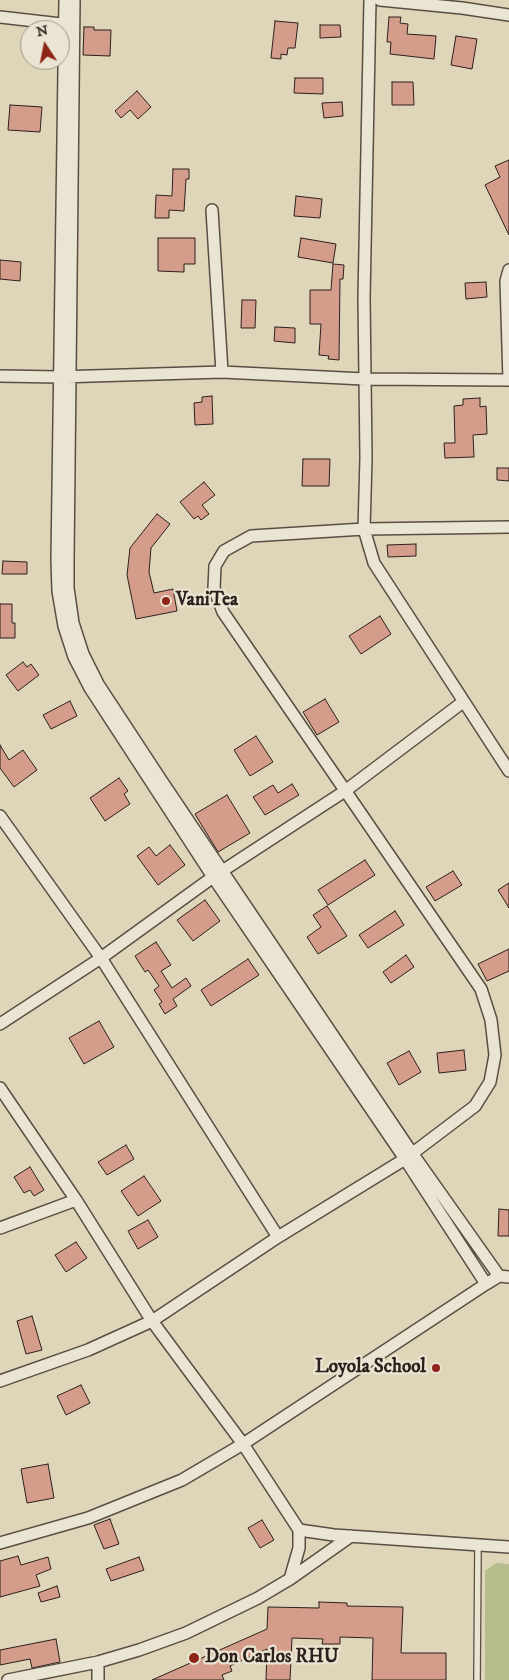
<!DOCTYPE html>
<style>
body{margin:0}
#map{position:relative;width:509px;height:1680px;overflow:hidden;background:#dfd6ba;font-family:"IM FELL DW Pica",serif}
canvas{display:block}
.north{position:absolute;left:20px;top:20px;width:50px;height:50px;box-sizing:border-box;background:#eae4d2;border:1px solid #9e9589;border-radius:50%;rotate:349deg;font-size:14px;font-weight:700;line-height:20px;text-align:center;color:#2d1f1b}
.north::after{content:'';display:block;margin:auto;width:18px;height:22px;background:#8f2418;clip-path:polygon(50% 0,100% 100%,50% 72%,0 100%)}
</style>
<div id="map">
<canvas width="509" height="1680"></canvas>
<div class="north">N</div>
</div>
<script>
const ctx = document.querySelector('canvas').getContext('2d');
ctx.lineJoin = 'round';
function fill(path, color) { ctx.fillStyle = color; ctx.fill(path, 'evenodd'); }
const toPath = rows => new Path2D(rows.map(r => 'M' + r).join(''));
function trace(path, color, width, dash) { ctx.strokeStyle = color; ctx.lineWidth = width; ctx.lineCap = dash ? 'butt' : 'round'; ctx.setLineDash(dash || []); ctx.stroke(path); }
function drawText(font, color, halo, rows, align = 'center') {
  ctx.font = font + ' "IM FELL DW Pica",serif'; ctx.lineWidth = 4.5; ctx.setLineDash([]); ctx.textBaseline = 'middle'; ctx.strokeStyle = halo; ctx.fillStyle = color; for (const [text, x, y, turn = 0] of rows) {
    ctx.save(); ctx.translate(x, y); ctx.rotate((+turn || 0) * Math.PI / 180); ctx.textAlign = isNaN(turn) ? turn : align; if (halo) ctx.strokeText(text, 0, 0); ctx.fillText(text, 0, 0); ctx.restore();
  }
}
fill(toPath([
 [496,1563,509,1564,509,1680,485,1680,485,1571]
]), '#b7bc8c');
const building = toPath([
 [389,17,401,17,400,23,408,24,407,34,436,36,434,59,390,54,391,42,387,42,389,17],
 [275,21,298,23,295,48,288,48,287,55,281,54,281,59,271,58,275,21],
 [320,25,340,25,341,37,320,38,320,25],
 [84,27,94,27,94,30,111,30,110,56,83,55,84,27],
 [456,36,477,39,472,69,451,65,456,36],
 [295,78,323,78,323,94,294,93,295,78],
 [392,82,413,82,414,105,392,105,392,82],
 [137,91,151,107,138,119,130,110,121,118,115,111,137,91],
 [342,102,343,116,324,118,322,103,342,102],
 [10,105,42,107,40,132,8,130,10,105],
 [509,160,509,235,485,185,500,177,495,166,509,160],
 [173,169,189,169,189,179,186,179,184,211,169,210,169,218,155,218,156,195,172,196,173,169],
 [296,196,322,199,320,218,294,216,296,196],
 [158,238,195,238,195,264,184,264,184,272,158,271,158,238],
 [301,238,336,244,333,263,298,257,301,238],
 [0,260,21,262,20,281,0,279,0,260],
 [333,264,344,265,343,279,340,279,339,360,328,359,329,356,319,355,321,324,310,324,310,290,331,290,333,264],
 [486,282,487,297,466,299,465,283,486,282],
 [242,300,256,300,255,328,241,328,242,300],
 [275,327,295,328,295,343,274,341,275,327],
 [212,396,213,424,195,425,194,403,202,402,202,397,212,396],
 [480,398,480,407,486,406,487,434,473,435,474,457,445,458,444,443,455,443,454,406,463,405,463,399,480,398],
 [303,459,330,459,329,486,302,486,303,459],
 [497,468,509,468,509,481,497,480,497,468],
 [204,482,215,495,202,505,209,514,201,520,198,516,194,519,180,502,204,482],
 [157,514,170,524,151,548,149,572,154,593,173,589,177,611,136,619,127,575,130,548,157,514],
 [416,544,416,556,388,557,387,545,416,544],
 [3,561,27,562,27,574,2,574,3,561],
 [0,604,12,604,12,623,15,623,15,638,0,638,0,604],
 [380,616,391,634,361,654,349,636,380,616],
 [23,662,27,667,31,664,39,675,18,691,6,675,23,662],
 [325,699,339,722,317,735,303,712,325,699],
 [70,701,77,716,51,729,43,715,70,701],
 [256,736,273,762,250,776,234,750,256,736],
 [0,745,9,760,23,750,37,770,14,787,0,768,0,745],
 [119,778,128,791,124,794,130,804,105,821,90,798,119,778],
 [292,784,299,795,265,815,253,797,273,785,278,793,292,784],
 [227,795,250,833,218,852,195,814,227,795],
 [170,845,185,865,158,885,137,856,149,847,156,856,170,845],
 [365,860,375,875,328,905,318,890,365,860],
 [453,871,462,885,435,901,426,887,453,871],
 [509,883,509,908,498,890,509,883],
 [205,900,220,921,193,941,177,920,205,900],
 [327,906,347,936,318,954,307,937,321,927,313,915,327,906],
 [395,911,404,925,368,948,359,935,395,911],
 [156,942,171,965,161,971,172,988,186,978,191,986,173,999,177,1006,165,1014,159,1004,162,1002,154,990,159,986,148,970,145,972,135,956,156,942],
 [509,949,509,971,487,981,478,964,509,949],
 [406,955,414,967,391,983,383,972,406,955],
 [248,959,259,975,211,1006,201,990,248,959],
 [99,1021,114,1047,84,1064,69,1038,99,1021],
 [464,1050,466,1070,439,1073,437,1053,464,1050],
 [409,1051,421,1072,399,1085,387,1063,409,1051],
 [126,1145,134,1159,107,1175,98,1162,126,1145],
 [30,1167,44,1190,34,1196,30,1190,24,1193,14,1177,30,1167],
 [144,1176,161,1201,138,1216,121,1191,144,1176],
 [499,1209,509,1210,509,1236,498,1236,499,1209],
 [148,1220,158,1237,138,1249,128,1231,148,1220],
 [76,1242,87,1258,66,1272,55,1255,76,1242],
 [32,1316,42,1350,26,1354,17,1321,32,1316],
 [81,1385,90,1403,66,1415,57,1396,81,1385],
 [48,1464,54,1498,27,1503,21,1469,48,1464],
 [110,1519,119,1544,104,1549,94,1525,110,1519],
 [262,1520,274,1540,260,1548,248,1528,262,1520],
 [18,1556,21,1565,48,1557,51,1569,36,1575,40,1586,0,1597,0,1561,18,1556],
 [139,1557,144,1570,111,1581,106,1569,139,1557],
 [57,1586,60,1597,41,1602,38,1593,57,1586],
 [319,1602,347,1603,347,1606,403,1607,401,1653,446,1653,446,1680,372,1680,373,1638,340,1637,340,1644,322,1644,323,1639,292,1638,290,1680,266,1680,267,1649,230,1666,232,1671,222,1675,224,1680,152,1680,267,1629,268,1607,319,1608,319,1602],
 [56,1639,60,1662,32,1668,30,1659,0,1665,0,1650,56,1639]
]);
fill(building, '#d49c8b');
trace(building, '#2d1f1b', 1);
const service = toPath([
 [477,1680,478,1545]
]);
const minor = toPath([
 [65,0,57,559,58,591,64,626,74,657,90,688,213,877,405,1159,486,1284],
 [74,0,68,560,68,588,73,623,83,654,98,684,161,780,412,1153,499,1276],
 [370,0,364,298,366,458,364,529,374,563,509,771],
 [380,0,462,8,509,15],
 [0,17,70,25],
 [212,210,222,372],
 [0,376,59,377,222,372,364,379,509,380],
 [509,380,506,281,509,270],
 [0,816,101,958,278,1237],
 [0,1024,101,958,213,877,345,791,463,702],
 [0,1088,76,1200,152,1321,243,1444,299,1530,299,1548,290,1579],
 [0,1228,76,1200],
 [0,1381,88,1350,152,1321,278,1237,405,1159,475,1106,490,1082,495,1055,491,1020,481,989,223,612,214,588,215,566,224,551,251,536,364,529,509,527],
 [299,1530,334,1535,509,1547],
 [0,1543,88,1518,182,1480,243,1444,486,1284,499,1276,509,1277],
 [98,1662,98,1680],
 [8,1680,98,1662,139,1650,186,1633,258,1598,290,1579,351,1536]
]);
trace(service, '#5a4d43', 8);
trace(minor, '#5a4d43', 14);
trace(service, '#eae4d2', 5.5);
trace(minor, '#eae4d2', 11);
for (const [x, y, r, color] of [
 [166,601,5,"#8f2418"],
 [436,1368,5,"#8f2418"],
 [194,1658,6,"#8f2418"]
]) { const dot = new Path2D(); dot.arc(x, y, r, 0, 2 * Math.PI); ctx.fillStyle = color; ctx.fill(dot); trace(dot, '#eae4d2', 2); }
drawText('bold 19px', '#2d1f1b', '#eae4d2', [
 ["VaniTea",176,601],
 ["Loyola School",426,1368,"right"],
 ["Don Carlos RHU",205,1658]
], 'left');
</script>
